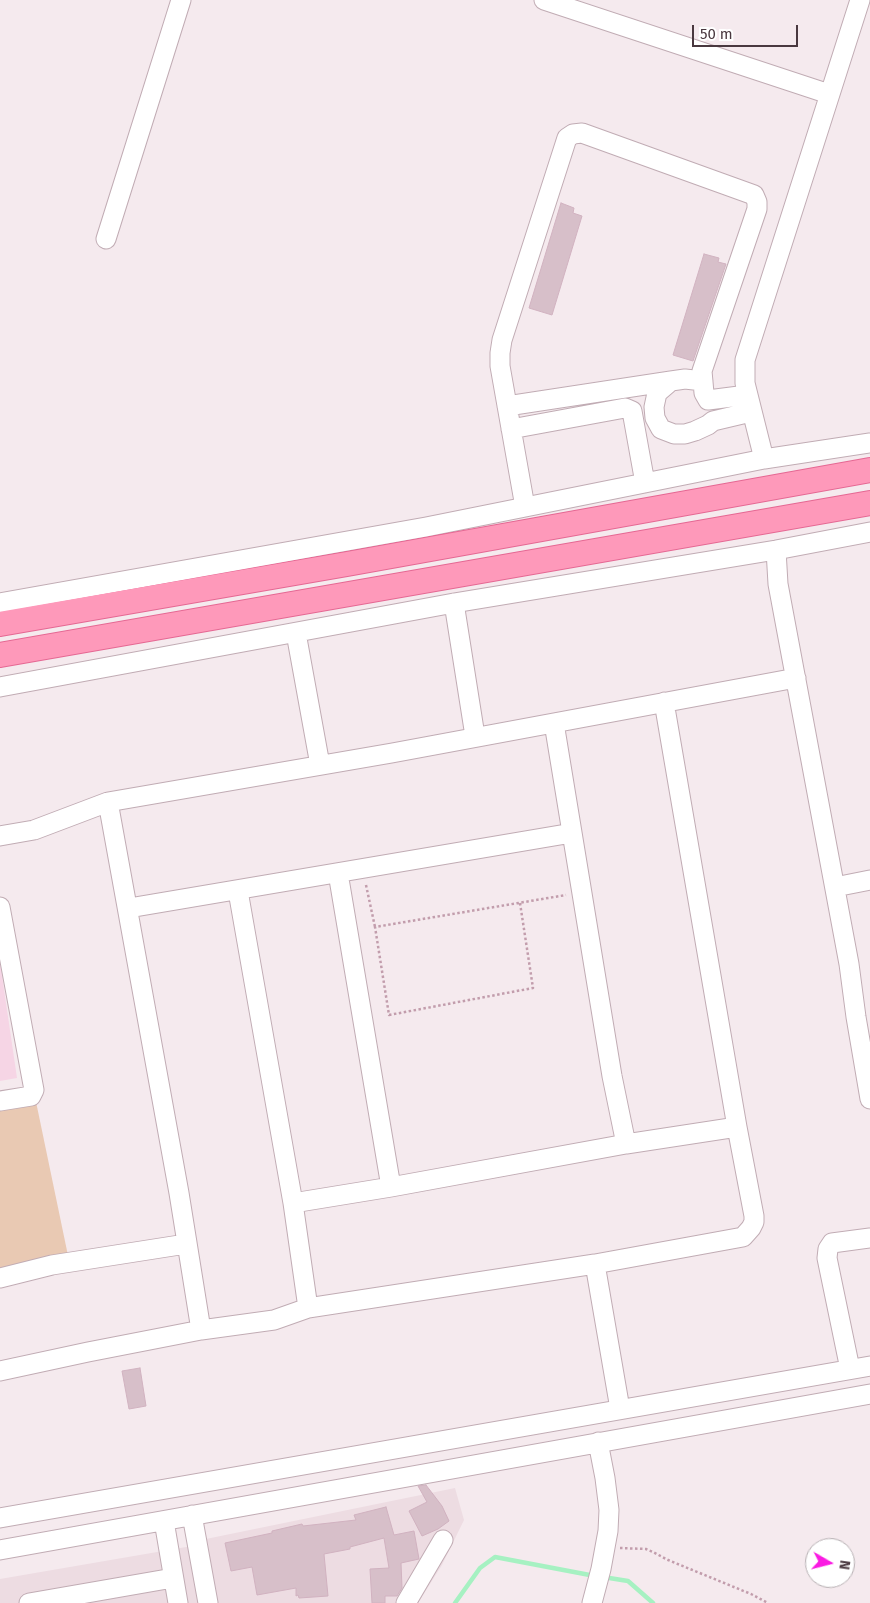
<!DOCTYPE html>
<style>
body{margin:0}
#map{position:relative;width:870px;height:1603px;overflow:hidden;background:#f5eaee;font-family:"Fira Sans",sans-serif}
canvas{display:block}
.north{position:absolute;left:805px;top:1538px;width:50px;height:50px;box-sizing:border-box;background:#fff;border:1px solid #b6afb2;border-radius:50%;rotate:98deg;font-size:14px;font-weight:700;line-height:20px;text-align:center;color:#49383f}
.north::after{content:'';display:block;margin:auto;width:18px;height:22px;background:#fa1be2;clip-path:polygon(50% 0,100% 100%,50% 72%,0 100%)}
.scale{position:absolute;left:692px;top:25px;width:106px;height:22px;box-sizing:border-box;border:2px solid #49383f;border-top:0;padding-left:6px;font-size:15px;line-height:18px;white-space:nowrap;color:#49383f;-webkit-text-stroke:4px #fff;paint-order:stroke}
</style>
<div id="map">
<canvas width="870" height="1603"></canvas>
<div class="north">N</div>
<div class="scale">50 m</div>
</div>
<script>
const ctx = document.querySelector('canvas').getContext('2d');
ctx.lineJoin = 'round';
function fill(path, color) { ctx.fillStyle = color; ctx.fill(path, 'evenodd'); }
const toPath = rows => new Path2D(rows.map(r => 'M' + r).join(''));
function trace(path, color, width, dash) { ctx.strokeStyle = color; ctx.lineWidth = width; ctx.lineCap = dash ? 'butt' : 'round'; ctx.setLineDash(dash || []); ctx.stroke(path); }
fill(toPath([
 [455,1488,464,1520,442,1565,418,1603,215,1603,201,1540],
 [192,1546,203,1603,0,1603,0,1579]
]), '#eddce2');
fill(toPath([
 [0,962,17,1078,0,1081]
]), '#f6d5e5');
fill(toPath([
 [35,1097,71,1270,0,1282,0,1106]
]), '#e9c9b3');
trace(toPath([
 [603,1577,628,1581,653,1603],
 [455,1603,480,1568,495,1557,595,1576]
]), '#a6f1c2', 4.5);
const building = toPath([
 [561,203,574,208,573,213,582,216,552,315,529,308,561,203],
 [704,254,719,258,718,262,726,264,693,361,673,355,704,254],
 [140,1368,146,1406,129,1409,122,1371,140,1368],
 [426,1485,442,1506,449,1521,438,1529,422,1536,409,1511,427,1502,418,1486,426,1485],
 [386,1507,394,1535,414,1531,419,1559,401,1563,402,1588,397,1596,385,1596,385,1603,372,1603,370,1569,389,1568,384,1538,350,1547,350,1549,324,1554,328,1596,299,1598,298,1595,296,1596,296,1588,257,1595,252,1567,231,1571,225,1543,272,1533,272,1531,302,1524,303,1526,356,1520,354,1515,386,1507]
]);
fill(building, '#d7bfc9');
trace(building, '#d1b2c0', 1);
const minor = toPath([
 [544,0,829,94],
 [106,239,181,0],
 [703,381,685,379,671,381,657,393,654,407,655,418,661,429,674,434,685,434,695,431,708,425,713,421,751,412],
 [507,406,671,381],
 [511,429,625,408,632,411,645,483],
 [764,459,745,383,745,360,860,0],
 [525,507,500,366,500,353,502,340,567,138,573,134,582,133,754,195,757,202,757,209,702,371,704,393,708,400,747,395],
 [776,550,778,584,849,964,856,1017,870,1099],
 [0,603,426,527,764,459,870,443],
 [454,603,475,736],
 [296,633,320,765],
 [0,687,454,603,776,550,870,532],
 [554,723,612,1076,626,1144],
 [108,802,179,1193,201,1330],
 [0,836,34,830,108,802,392,753,796,678],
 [338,873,391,1187],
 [835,887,870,880],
 [238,891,293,1203,308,1308],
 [0,907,34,1090,31,1096,0,1101],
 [129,908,572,833],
 [293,1203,391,1187,626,1144,737,1127],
 [595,1264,620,1409],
 [0,1278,52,1265,186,1244],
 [850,1369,827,1258,828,1249,832,1243,870,1238],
 [0,1371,88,1352,201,1330,274,1320,308,1308,595,1264,743,1237,751,1228,754,1222,754,1216,737,1127,664,702],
 [192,1515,208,1603],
 [0,1518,870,1366],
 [164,1521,178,1603],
 [0,1550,870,1394],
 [29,1603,173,1578],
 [406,1603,443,1540],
 [592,1603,601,1569,608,1531,609,1510,605,1478,598,1442]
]);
const major = toPath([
 [0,624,347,564,870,470],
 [0,655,870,503]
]);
trace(minor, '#c1acb4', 21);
trace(major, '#e56893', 26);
trace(toPath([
 [366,885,375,927],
 [520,903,533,988,389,1015,375,927,566,895],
 [620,1548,646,1549,653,1552,668,1560,751,1594,768,1603]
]), '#c29dac', 2.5, [2.5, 2.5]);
trace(minor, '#fff', 19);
trace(major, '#fe99ba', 24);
</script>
